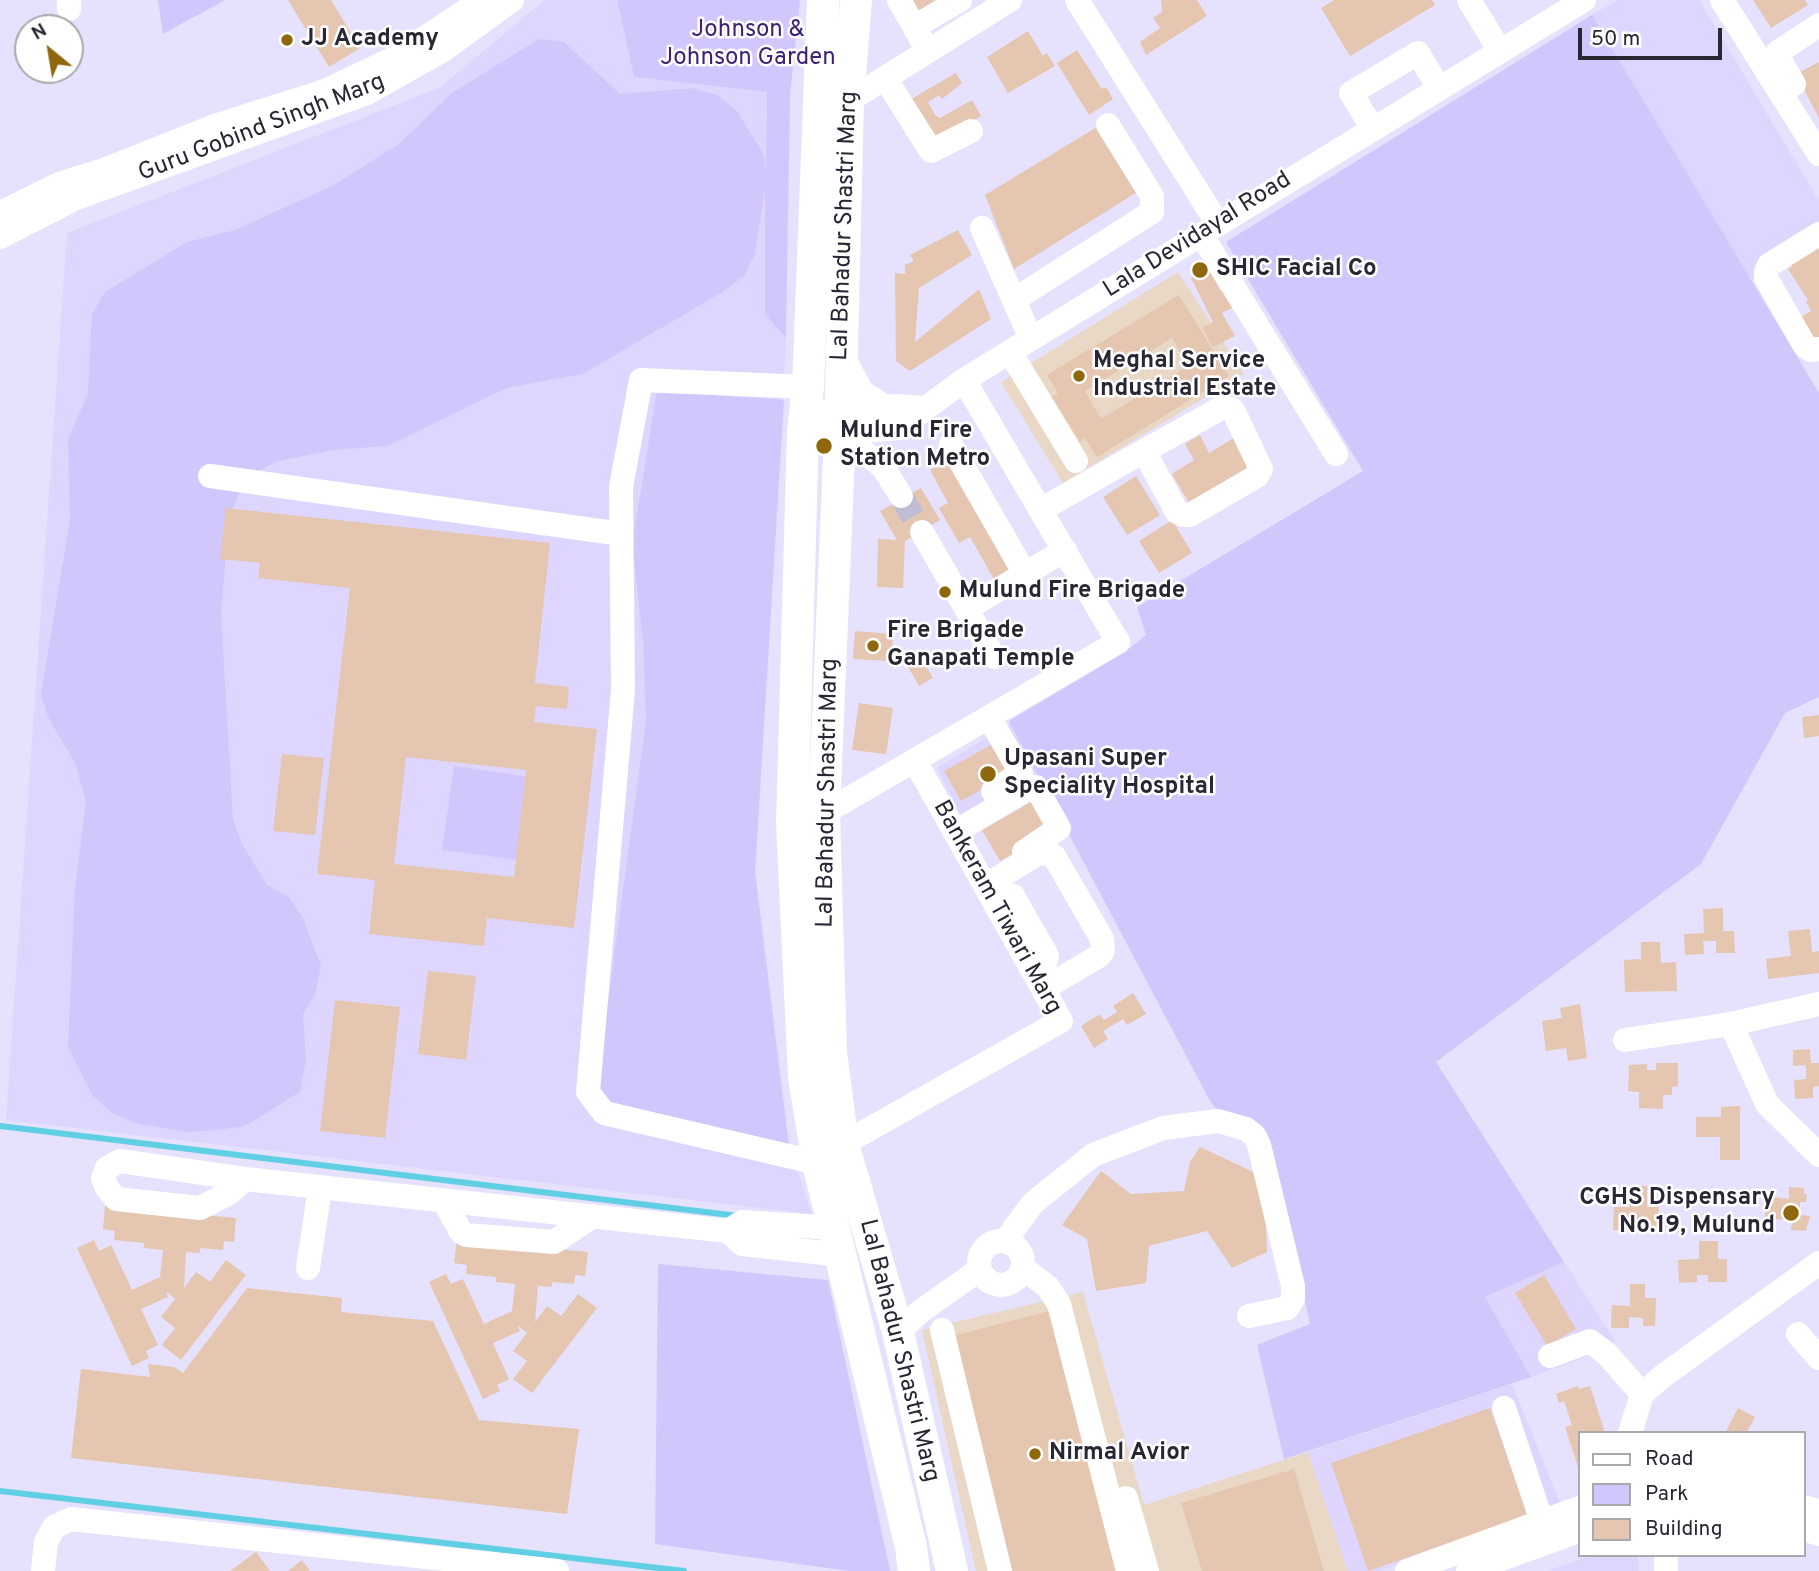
<!DOCTYPE html>
<style>
body{margin:0}
#map{position:relative;width:1819px;height:1571px;overflow:hidden;background:#e6e1fc;font-family:Overpass,sans-serif}
canvas{display:block}
.legend{position:absolute;left:1578px;top:1431px;width:228px;height:126px;box-sizing:border-box;background:#fff;border:2px solid #a9a9ad;margin:0;padding:9px 12px;list-style:none;font-size:21px;color:#292733}
.legend li{display:flex;align-items:center;gap:14px;height:35px}
.legend b{width:35px;border:2px solid #a9a9ad}
.north{position:absolute;left:14px;top:14px;width:70px;height:70px;box-sizing:border-box;background:#fff;border:2px solid #a9a9ad;border-radius:50%;rotate:330deg;font-size:19px;font-weight:700;line-height:28px;text-align:center;color:#292733}
.north::after{content:'';display:block;margin:auto;width:24px;height:32px;background:#8f680e;clip-path:polygon(50% 0,100% 100%,50% 72%,0 100%)}
.scale{position:absolute;left:1578px;top:28px;width:144px;height:32px;box-sizing:border-box;border:4px solid #292733;border-top:0;padding-left:9px;font-size:21px;line-height:24px;white-space:nowrap;color:#292733;-webkit-text-stroke:5px #fff;paint-order:stroke}
</style>
<div id="map">
<canvas width="1819" height="1571"></canvas>
<ul class="legend">
<li><b style="height:9px;background:#fff"></b>Road</li>
<li><b style="height:19px;background:#d2c7fc"></b>Park</li>
<li><b style="height:19px;background:#e5c6b1"></b>Building</li>
</ul>
<div class="north">N</div>
<div class="scale">50 m</div>
</div>
<script>
const ctx = document.querySelector('canvas').getContext('2d');
ctx.lineJoin = 'round';
function fill(path, color) { ctx.fillStyle = color; ctx.fill(path, 'evenodd'); }
const toPath = rows => new Path2D(rows.map(r => 'M' + r).join(''));
function trace(path, color, width, dash) { ctx.strokeStyle = color; ctx.lineWidth = width; ctx.lineCap = dash ? 'butt' : 'round'; ctx.setLineDash(dash || []); ctx.stroke(path); }
function drawText(font, color, halo, rows, align = 'center') {
  ctx.font = font + ' Overpass,sans-serif'; ctx.lineWidth = 5; ctx.setLineDash([]); ctx.textBaseline = 'middle'; ctx.strokeStyle = halo; ctx.fillStyle = color; for (const [text, x, y, turn = 0] of rows) {
    ctx.save(); ctx.translate(x, y); ctx.rotate((+turn || 0) * Math.PI / 180); ctx.textAlign = isNaN(turn) ? turn : align; if (halo) ctx.strokeText(text, 0, 0); ctx.fillText(text, 0, 0); ctx.restore();
  }
}
fill(toPath([
 [1178,272,1244,374,1063,483,1001,382],
 [1083,1292,1144,1505,1308,1452,1348,1571,976,1571,922,1330]
]), '#e9d8c6');
fill(toPath([
 [545,0,617,0,634,77,767,92,765,314,786,338,755,872,789,1146,812,1214,6,1120,67,233,439,88],
 [1617,0,1699,0,1819,201,1819,239,1750,280,1592,15],
 [1010,723,1040,780,962,817,937,768],
 [1564,1262,1616,1342,1596,1353,1531,1377,1485,1297],
 [1512,1384,1562,1508,1379,1571,1348,1571,1308,1452],
 [1593,1555,1638,1557,1638,1571,1547,1571]
]), '#ded6ff');
fill(toPath([
 [158,0,225,0,163,34],
 [617,0,800,0,790,95,786,338,765,314,765,189,755,254,744,276,724,291,583,374,506,388,388,446,332,450,278,461,256,472,240,492,229,517,221,613,233,819,242,844,267,885,289,897,303,918,321,966,315,994,303,1015,306,1059,300,1092,245,1126,217,1130,188,1132,138,1124,112,1113,92,1095,68,1047,75,888,86,801,75,763,49,719,41,695,70,519,68,440,88,393,92,314,105,292,187,242,235,230,334,185,399,144,452,93,539,39,564,42,620,94,691,88,717,95,736,110,763,153,766,167,767,92,634,77],
 [1592,15,1819,393,1819,697,1785,713,1701,864,1436,1062,1564,1262,1485,1297,1531,1377,1284,1459,1257,1345,1310,1324,1267,1132,1250,1123,1225,1123,1209,1099,1009,721,1125,652,1146,635,1137,607,1363,471,1226,242],
 [657,391,784,400,755,872,789,1146,595,1098,646,720,643,640,632,545],
 [454,766,531,777,519,860,442,850],
 [658,1264,828,1280,890,1571,849,1571,655,1544]
]), '#d2c7fc');
trace(toPath([
 [0,1126,738,1216],
 [0,1491,684,1571]
]), '#60cfe4', 6);
fill(toPath([
 [288,0,331,0,360,48,329,67],
 [905,0,953,0,917,21],
 [1161,0,1197,0,1207,16,1146,55,1140,42,1160,28,1153,18,1162,12],
 [1334,0,1432,0,1435,5,1350,56,1321,8],
 [1753,0,1805,0,1808,5,1771,28],
 [1028,31,1043,56,1047,53,1055,66,1008,93,987,57],
 [1077,50,1102,89,1106,87,1113,99,1089,115,1057,63],
 [1819,62,1819,118,1796,74],
 [956,73,962,83,942,99,939,95,928,102,935,115,940,118,972,100,981,116,931,145,906,102],
 [1102,124,1142,189,1014,269,985,195],
 [958,230,972,255,919,288,915,342,979,289,991,319,910,371,896,361,895,273,905,274,905,265,914,261,910,255],
 [1819,245,1819,345,1801,317,1811,311,1806,302,1808,300,1788,269,1792,267,1789,263],
 [1209,269,1220,290,1230,285,1239,304,1222,313,1235,336,1213,347,1202,328,1213,322,1191,278],
 [1179,295,1229,376,1097,457,1085,438,1080,442,1052,397,1058,393,1047,375],
 [1172,338,1188,366,1101,419,1085,391],
 [1200,435,1209,453,1237,436,1253,466,1189,503,1172,474,1194,460,1185,444],
 [955,456,1019,571,996,583,970,537,959,543,939,508,948,503,930,470],
 [1136,476,1160,515,1127,535,1103,497],
 [921,488,940,520,905,541,903,588,877,587,878,539,897,540,880,511],
 [226,508,550,543,535,683,569,687,567,709,536,706,534,722,597,729,574,928,487,918,484,946,369,934,375,880,317,874,350,588,258,578,260,563,220,559],
 [406,757,526,770,514,877,394,864],
 [1172,520,1192,553,1159,573,1139,541],
 [855,631,893,634,891,661,853,659],
 [922,659,933,678,919,686,908,667],
 [859,703,893,708,886,754,852,750],
 [1819,715,1819,736,1804,738,1802,717],
 [1000,740,1017,770,961,801,944,771],
 [282,754,324,758,315,835,273,831],
 [1038,798,1057,828,1000,861,982,830],
 [1723,908,1723,931,1734,931,1735,953,1716,953,1716,941,1703,941,1704,954,1685,955,1684,934,1704,933,1703,909],
 [1810,929,1812,952,1819,951,1819,973,1768,979,1766,959,1791,956,1788,931],
 [1641,942,1660,942,1661,963,1676,962,1677,991,1625,992,1624,960,1641,959],
 [428,971,476,976,466,1060,418,1054],
 [1133,993,1146,1014,1127,1025,1123,1019,1103,1031,1108,1039,1094,1048,1081,1026,1100,1014,1104,1020,1117,1012,1113,1006],
 [335,1000,400,1007,385,1138,320,1131],
 [1580,1004,1587,1058,1568,1061,1566,1048,1546,1051,1542,1021,1562,1018,1560,1008],
 [1810,1049,1811,1063,1819,1063,1819,1086,1813,1087,1813,1098,1795,1099,1794,1080,1806,1079,1806,1065,1793,1066,1793,1050],
 [1656,1063,1678,1063,1678,1086,1672,1087,1672,1095,1663,1095,1663,1109,1639,1108,1639,1092,1628,1091,1629,1065,1647,1064,1647,1070,1656,1070],
 [1740,1106,1740,1160,1720,1160,1720,1137,1696,1137,1696,1117,1721,1117,1721,1107],
 [1200,1147,1264,1177,1267,1252,1232,1268,1207,1231,1149,1246,1146,1283,1096,1291,1087,1239,1062,1225,1101,1171,1131,1194,1184,1191,1190,1162],
 [1630,1186,1647,1186,1647,1207,1659,1207,1658,1231,1642,1231,1643,1221,1632,1221,1632,1231,1613,1230,1614,1207,1629,1207],
 [1789,1187,1804,1188,1804,1194,1807,1194,1806,1202,1800,1202,1800,1215,1810,1216,1806,1231,1791,1230,1792,1220,1765,1219,1766,1196,1789,1199],
 [105,1206,236,1218,234,1242,224,1241,223,1250,200,1248,200,1253,186,1252,184,1288,196,1272,210,1282,226,1260,246,1275,181,1360,162,1345,175,1328,161,1317,175,1299,166,1291,168,1297,141,1309,158,1345,146,1351,149,1358,132,1366,77,1248,94,1240,99,1251,111,1245,132,1290,160,1277,163,1250,144,1248,144,1243,114,1240,115,1231,103,1229],
 [457,1240,588,1252,585,1276,575,1275,574,1284,552,1282,552,1287,538,1286,535,1322,547,1306,561,1316,578,1294,597,1308,532,1393,513,1379,527,1361,513,1351,527,1333,517,1325,520,1331,493,1343,509,1379,497,1385,500,1391,483,1399,429,1282,446,1274,451,1284,463,1279,484,1324,512,1311,515,1284,496,1282,496,1277,466,1274,467,1265,454,1263],
 [1699,1241,1718,1241,1718,1259,1727,1259,1727,1282,1708,1282,1708,1275,1697,1275,1697,1282,1679,1283,1678,1260,1699,1259],
 [1544,1275,1576,1329,1547,1346,1515,1293],
 [1630,1284,1645,1284,1645,1298,1656,1298,1655,1326,1643,1326,1643,1318,1629,1317,1629,1328,1611,1328,1612,1305,1630,1306],
 [247,1288,342,1298,341,1312,433,1321,479,1420,579,1429,567,1514,71,1458,81,1369,150,1377,148,1364,174,1367,183,1373],
 [1053,1310,1120,1571,1009,1571,949,1337],
 [1578,1386,1579,1389,1590,1386,1605,1433,1579,1433,1579,1470,1565,1427,1572,1425,1564,1401,1559,1403,1556,1394],
 [1490,1408,1528,1516,1368,1571,1331,1463],
 [1738,1408,1755,1417,1746,1433,1725,1433],
 [1294,1469,1324,1571,1202,1571,1181,1503],
 [256,1552,270,1571,230,1571],
 [302,1560,310,1571,288,1571]
]), '#e5c6b1');
trace(toPath([
 [901,496,922,532]
]), '#c0bcd4', 24, [24, 12]);
trace(toPath([
 [899,0,928,51],
 [1077,0,1218,224],
 [1469,0,1500,51],
 [1722,0,1819,154],
 [69,9,69,0],
 [914,27,960,0],
 [885,78,931,151,971,131],
 [1794,84,1778,57,1778,52,1819,25],
 [848,101,1010,0],
 [1373,129,1351,93,1418,53,1439,89],
 [0,213,59,184,104,170,215,126,325,91,394,58,482,0],
 [982,228,1031,339],
 [1201,234,1336,454],
 [1819,234,1769,265,1766,271,1766,278,1805,346,1811,350,1819,349],
 [0,237,74,199,367,93,443,50,512,0],
 [1014,300,1152,212,1152,196,1108,125],
 [1010,352,1076,461],
 [808,387,641,380,621,487,623,690,588,1092,604,1113,818,1163],
 [805,413,898,406,923,408],
 [803,431,840,433,899,428,964,380,1584,0],
 [840,433,883,467,901,496],
 [951,445,1025,574],
 [210,476,621,534],
 [1042,509,1144,451,1223,407,1233,410,1261,469,1257,476,1190,515,1183,515,1177,512,1144,451],
 [922,532,994,657],
 [966,609,1065,550],
 [989,717,1021,773,993,791],
 [811,817,824,813,1118,642,964,380],
 [955,832,1031,787,1036,787,1059,828,1024,852],
 [985,886,1037,854,1049,853,1054,856,1102,939,1103,951,1099,956,1043,989],
 [994,901,1007,894,1013,896,1047,956,1045,963,1032,970],
 [1731,1024,1767,1104,1819,1155],
 [1625,1040,1731,1024,1819,1004],
 [843,1144,1061,1021,915,761],
 [120,1161,245,1179,231,1192,200,1208,116,1199,107,1188,103,1178,107,1168,120,1161],
 [245,1179,728,1231,742,1244,842,1255],
 [444,1201,461,1232,466,1235,554,1242,593,1216],
 [728,1231,742,1222,835,1228],
 '979 1263a22 22 0 1 1 44 0a22 22 0 1 1-44 0Z',
 [1005,1241,1033,1203,1093,1155,1163,1128,1218,1121,1246,1129,1254,1135,1259,1145,1293,1286,1293,1299,1287,1308,1249,1316],
 [308,1268,320,1188],
 [1023,1268,1048,1287,1059,1304,1128,1571],
 [942,1330,1000,1571],
 [898,1332,921,1311,979,1270],
 [1798,1334,1819,1358],
 [1550,1356,1590,1341,1607,1354,1642,1394],
 [1504,1408,1542,1522],
 [1630,1433,1642,1394,1663,1376,1819,1263],
 [1126,1498,1147,1571],
 [1803,1507,1819,1511],
 [1803,1529,1819,1534],
 [43,1571,46,1542,54,1527,71,1519,557,1571],
 [1407,1571,1579,1508],
 [1468,1571,1579,1531],
 [1666,1571,1666,1555]
]), '#fff', 24);
trace(toPath([
 [823,0,808,387,803,431,792,824,804,1077,818,1163,911,1547,914,1571],
 [856,0,848,101,840,433,824,813,831,1052,843,1144,898,1332,952,1571],
 [842,363,859,395,878,407]
]), '#fff', 32);
for (const [x, y, r, color] of [
 [287,40,7,"#8f680e"],
 [1200,270,9,"#8f680e"],
 [1079,376,7,"#8f680e"],
 [824,446,9,"#8f680e"],
 [945,592,7,"#8f680e"],
 [873,646,7,"#8f680e"],
 [988,774,9,"#8f680e"],
 [1791,1213,9,"#8f680e"],
 [1035,1454,7,"#8f680e"]
]) { const dot = new Path2D(); dot.arc(x, y, r, 0, 2 * Math.PI); ctx.fillStyle = color; ctx.fill(dot); trace(dot, '#fff', 2.5); }
drawText('24px', '#3f2276', '#fff', [
 ["Johnson &",748,31],
 ["Johnson Garden",748,59]
]);
drawText('bold 24px', '#292733', '#fff', [
 ["JJ Academy",301,40],
 ["SHIC Facial Co",1216,270],
 ["Meghal Service",1093,362],
 ["Industrial Estate",1093,390],
 ["Mulund Fire",840,432],
 ["Station Metro",840,460],
 ["Mulund Fire Brigade",959,592],
 ["Fire Brigade",887,632],
 ["Ganapati Temple",887,660],
 ["Upasani Super",1004,760],
 ["Speciality Hospital",1004,788],
 ["CGHS Dispensary",1775,1199,"right"],
 ["No.19, Mulund",1775,1227,"right"],
 ["Nirmal Avior",1049,1454]
], 'left');
drawText('24px', '#292733', '#fff', [
 ["Guru Gobind Singh Marg",262,129,-21],
 ["Lal Bahadur Shastri Marg",846,226,-88],
 ["Lala Devidayal Road",1198,236,-32],
 ["Lal Bahadur Shastri Marg",829,793,-89],
 ["Bankeram Tiwari Marg",996,908,61],
 ["Lal Bahadur Shastri Marg",898,1351,76]
]);
</script>
